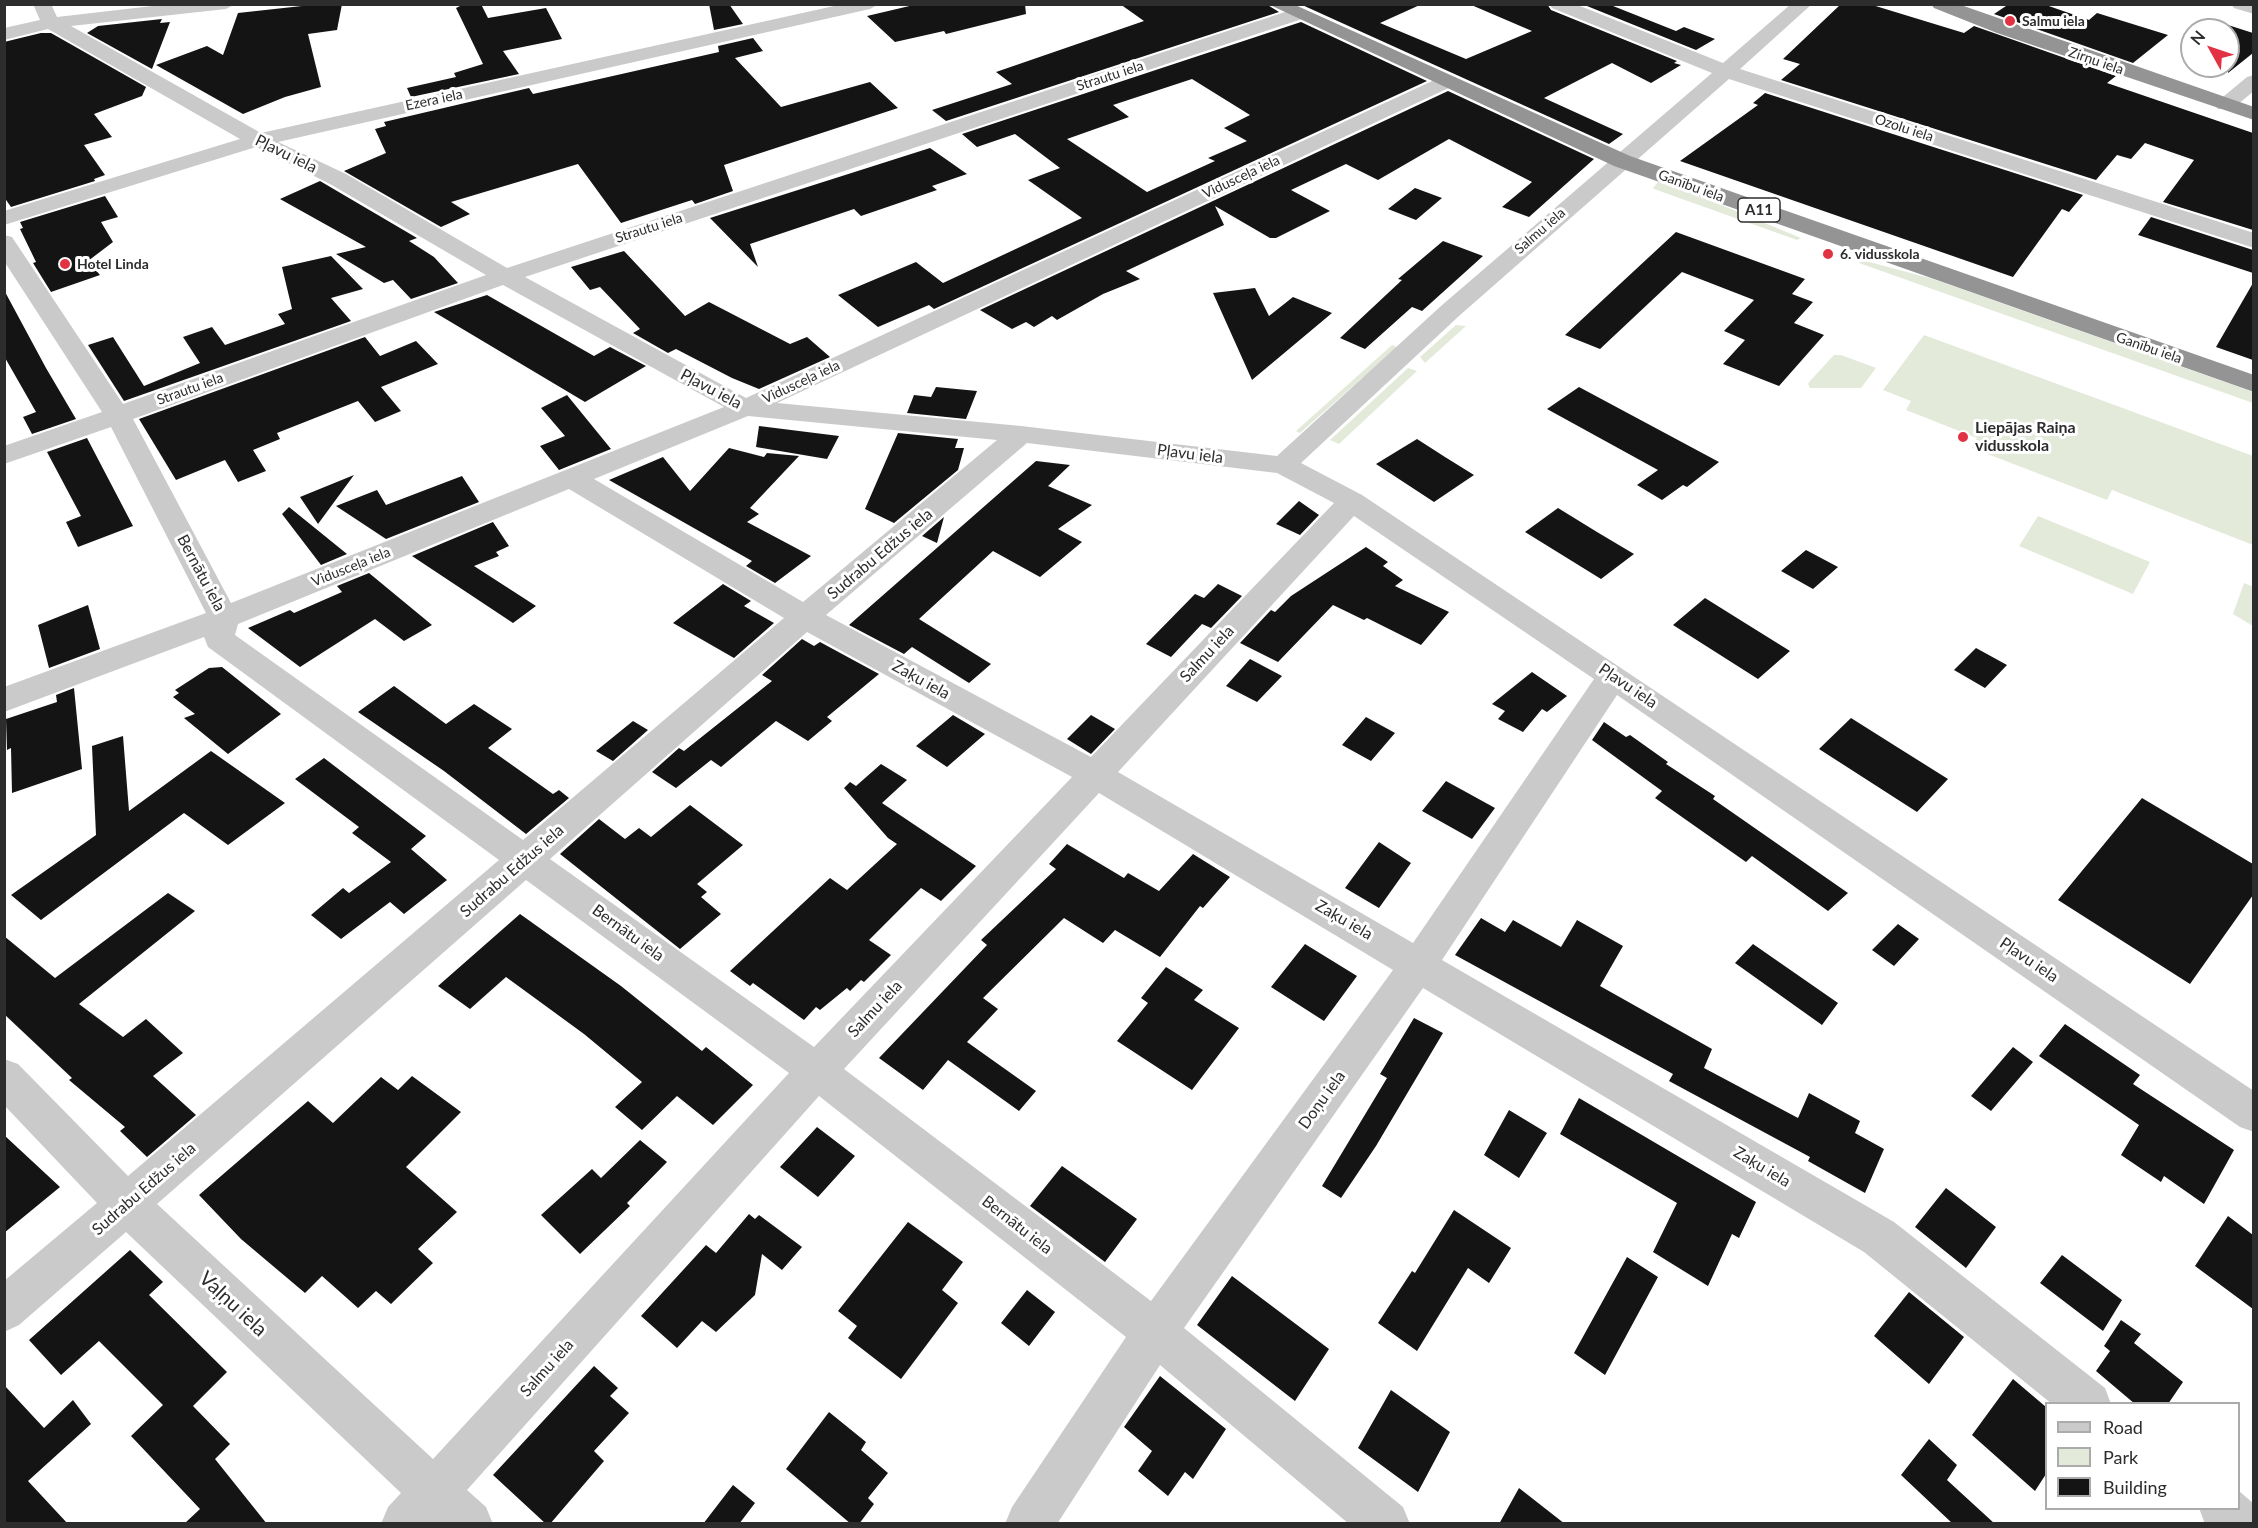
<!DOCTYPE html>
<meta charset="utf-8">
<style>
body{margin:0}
#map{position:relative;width:2258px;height:1528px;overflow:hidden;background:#fff;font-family:Lato,sans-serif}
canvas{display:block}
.frame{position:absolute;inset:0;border:6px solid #2d2d2d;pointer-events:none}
.legend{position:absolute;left:2045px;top:1402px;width:195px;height:108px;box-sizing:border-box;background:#fff;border:2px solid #ababab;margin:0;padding:8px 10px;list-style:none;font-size:18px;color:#2d2d2d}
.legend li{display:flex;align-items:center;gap:12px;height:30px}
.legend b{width:30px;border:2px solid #ababab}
.north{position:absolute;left:2180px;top:18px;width:60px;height:60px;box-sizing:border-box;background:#fff;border:2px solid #ababab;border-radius:50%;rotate:310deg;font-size:16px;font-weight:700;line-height:24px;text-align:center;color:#2d2d2d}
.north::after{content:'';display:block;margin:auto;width:21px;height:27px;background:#e23142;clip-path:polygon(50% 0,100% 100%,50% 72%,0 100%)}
</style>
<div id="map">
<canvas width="2258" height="1528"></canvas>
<div class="frame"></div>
<ul class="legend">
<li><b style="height:8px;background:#cacaca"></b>Road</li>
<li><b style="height:16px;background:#e3eada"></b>Park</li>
<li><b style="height:16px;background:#141414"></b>Building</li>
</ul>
<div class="north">N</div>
</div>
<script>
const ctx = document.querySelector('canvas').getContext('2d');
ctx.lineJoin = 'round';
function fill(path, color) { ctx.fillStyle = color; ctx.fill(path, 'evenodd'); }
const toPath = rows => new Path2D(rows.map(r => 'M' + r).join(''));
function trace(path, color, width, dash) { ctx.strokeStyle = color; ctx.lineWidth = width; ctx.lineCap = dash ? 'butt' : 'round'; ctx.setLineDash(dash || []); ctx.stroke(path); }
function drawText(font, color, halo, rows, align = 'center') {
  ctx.font = font + ' Lato,sans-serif'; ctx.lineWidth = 6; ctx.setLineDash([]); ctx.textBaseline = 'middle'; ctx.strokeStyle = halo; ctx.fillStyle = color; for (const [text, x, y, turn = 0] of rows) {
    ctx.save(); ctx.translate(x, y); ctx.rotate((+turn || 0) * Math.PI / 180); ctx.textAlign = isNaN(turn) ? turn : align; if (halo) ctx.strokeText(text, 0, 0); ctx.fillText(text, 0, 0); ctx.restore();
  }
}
fill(toPath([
 [1658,182,1714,202,1801,238,1797,240,1654,189,1653,188],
 [1862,260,1933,279,2253,392,2253,403,1859,263],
 [1456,325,1466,326,1425,363,1420,357],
 [1924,335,2253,456,2253,545,2112,490,2107,500,1972,448,1977,438,1906,410,1911,401,1883,390],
 [1392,345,1397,347,1300,433,1296,431],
 [1834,355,1841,355,1876,368,1861,388,1810,388,1808,384,1810,381],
 [1408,368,1417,371,1339,444,1330,440],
 [2038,516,2150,562,2133,594,2019,546],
 [2244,583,2253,587,2253,626,2233,614]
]), '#e3eada');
fill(toPath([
 [320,4,342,4,337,30,308,34,321,87,285,97,243,114,156,65,207,46,223,55,238,13],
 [464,4,481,4,488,18,546,8,562,39,503,51,519,74,411,97,407,88,456,77,454,73,483,64,456,8],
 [709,4,729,4,743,24,714,30],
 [918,4,1025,4,1026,14,946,34,944,31,895,42,867,16],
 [1120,4,1266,4,1279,12,946,121,932,110,1012,84,996,72,1144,21],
 [1300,4,1422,4,1380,23,1466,59,1532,31,1469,4,1547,4,1551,10,1677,61,1674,63,1681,65,1651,83,1612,63,1544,98,1623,134,1609,144],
 [1582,4,1608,4,1676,31,1684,27,1715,39,1696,50],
 [1841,4,1869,4,1964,33,1974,26,2116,76,2107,83,2253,133,2253,230,2163,202,2194,160,2145,143,2131,159,2117,155,2096,180,1781,80,1800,64,1783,59],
 [2009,4,2043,4,2089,20,2097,13,2168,35,2133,63,1994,14],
 [162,19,160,23,170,22,152,69,87,33,98,26],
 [1301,22,1427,81,934,309,929,305,878,327,838,295,916,262,943,283,1082,218,1028,180,1060,168,1015,134,977,147,962,134],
 [1192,79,1250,115,1224,128,1247,141,1208,158,1215,161,1147,192,1067,139,1129,117,1113,105],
 [2228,25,2253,33,2253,53,2228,73],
 [41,33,51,33,146,87,142,96,94,114,112,137,84,145,105,175,94,179,95,181,11,207,4,197,4,42],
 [753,38,763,51,735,58,781,107,870,82,898,108,724,165,733,191,695,204,692,200,621,223,578,164,451,202,470,214,441,227,344,171,386,153,375,129,386,126,384,122,529,88,533,94,719,52,718,46],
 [1448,91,1594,159,1529,217,1502,207,1532,182,1449,139,1378,180,1346,164,1291,190,1330,211,1276,238,1270,238,1215,206,1224,225,1126,271,1140,279,1103,294,1057,320,1052,316,1034,327,1026,322,1012,329,980,310],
 [1765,93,2083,195,2069,212,2062,209,2013,277,1680,161,1758,105,1753,103],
 [930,148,967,174,932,186,937,190,861,216,854,209,750,244,758,267,710,218],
 [320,181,417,238,409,241,434,257,458,283,411,299,393,280,384,283,336,254,366,247,280,199],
 [1415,188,1442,198,1416,220,1388,209],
 [105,196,118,217,101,222,113,242,88,261,100,275,51,292,33,263,36,262,20,229,23,228,20,222],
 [2151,217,2253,250,2253,273,2138,235],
 [1676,232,1805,279,1792,294,1813,302,1794,323,1824,335,1779,386,1723,364,1745,340,1724,331,1754,300,1682,272,1600,349,1565,335],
 [1443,241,1483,256,1422,311,1412,307,1365,349,1340,338,1402,280,1398,279],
 [624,251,685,316,709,302,790,344,807,337,830,357,759,389,732,378,676,349,668,353,633,333,640,329,600,287,590,290,571,267],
 [331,256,363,289,331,298,351,321,124,401,88,345,113,337,144,386,200,363,183,337,212,327,225,345,285,324,278,314,292,309,282,267],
 [2253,283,2253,360,2216,347],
 [1255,288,1269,316,1293,297,1332,313,1252,380,1213,293],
 [4,290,46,368,76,419,32,434,23,417,36,412,4,356],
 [487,295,594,356,610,347,646,366,585,402,434,312],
 [365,337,380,356,416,341,438,364,381,387,401,411,375,422,358,401,277,433,280,439,253,450,266,471,238,482,225,460,176,480,139,419],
 [936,387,977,391,966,419,907,413,914,395,931,397],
 [1579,387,1719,462,1687,487,1683,485,1662,500,1637,485,1658,470,1547,409],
 [567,395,611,449,559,470,540,446,565,436,541,408],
 [759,426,839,436,827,459,756,447],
 [898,433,958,439,955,448,964,448,958,470,894,523,865,509],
 [87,438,133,526,78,547,66,522,81,516,47,452],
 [1417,439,1445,457,1474,475,1434,502,1376,464],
 [729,448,764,457,767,453,799,456,750,508,759,514,747,522,811,556,775,583,746,566,752,561,609,480,663,457,690,491],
 [1036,461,1070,465,1048,486,1092,505,1058,529,1082,542,1040,577,993,551,919,619,991,664,969,683,912,647,904,654,849,625],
 [354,475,318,524,300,497],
 [462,476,479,502,386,539,336,506,377,490,386,505],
 [1299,501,1319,515,1300,535,1276,524],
 [289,507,347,554,321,565,282,514],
 [1558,508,1597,532,1634,554,1601,579,1525,532],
 [944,517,937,543,922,536],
 [493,522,509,546,496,552,499,556,474,566,536,606,513,623,412,556],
 [1366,547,1388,562,1383,566,1403,580,1395,586,1449,612,1421,645,1367,618,1364,620,1333,605,1278,662,1240,643,1271,610,1275,612,1291,596],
 [1806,550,1838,567,1813,589,1781,571],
 [369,573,432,625,404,641,375,619,300,667,248,628,290,610,294,613,342,592,337,586],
 [723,584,751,601,744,606,774,623,734,658,673,623],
 [1218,584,1242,596,1211,628,1202,624,1171,657,1146,644,1195,594,1204,598],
 [1705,598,1745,623,1790,651,1758,679,1673,625],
 [88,605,100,649,49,668,38,625],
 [802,639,814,646,820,642,879,674,827,717,832,721,808,741,776,721,721,767,711,760,676,788,652,772,679,748,684,751,772,681,762,675],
 [1976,648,2007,665,1985,688,1954,670],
 [1250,659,1282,676,1257,702,1226,686],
 [222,667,281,714,228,754,184,718,195,714,173,697,179,693,175,690,209,668],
 [1532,672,1567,696,1547,712,1542,709,1523,732,1498,719,1505,711,1492,704],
 [394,686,446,724,474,704,512,729,488,748,553,794,559,790,569,798,526,834,444,771,358,712],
 [74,688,82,769,12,793,11,748,7,750,6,719,57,702,56,695],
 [953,715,985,734,947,767,916,746],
 [1091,715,1115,729,1091,754,1067,739],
 [1366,717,1395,733,1371,761,1342,745],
 [1851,718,1897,747,1948,779,1917,812,1819,749],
 [633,721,648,730,613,761,596,751],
 [1604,722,1626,737,1630,735,1668,762,1666,764,1715,796,1713,799,1848,893,1828,911,1752,856,1746,862,1655,798,1662,791,1592,740],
 [123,736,129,811,211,751,285,803,228,845,184,813,41,920,11,895,96,835,92,746],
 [324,758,426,836,411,849,447,880,404,914,390,902,341,939,311,915,343,888,349,893,391,862,352,833,359,827,295,779],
 [881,764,907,780,882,803,976,866,941,901,921,888,869,940,891,955,864,982,861,980,850,991,847,988,820,1010,816,1007,804,1020,753,983,750,986,730,971,830,878,847,890,897,844,888,838,844,788,850,782,856,786],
 [1446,781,1495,808,1472,839,1422,811],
 [2142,798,2253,864,2253,895,2190,984,2058,900],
 [690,805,743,845,697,884,707,892,701,897,721,914,680,949,560,854,599,819,625,839,639,828,651,837],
 [1379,842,1411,863,1379,908,1345,888],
 [1067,844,1124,878,1128,873,1159,891,1193,854,1230,877,1203,908,1200,906,1160,957,1115,930,1103,943,1064,918,983,998,998,1009,967,1042,1036,1091,1019,1111,948,1060,923,1090,879,1058,987,945,981,940,1056,869,1049,864],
 [168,893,195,911,79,1004,123,1037,146,1019,183,1053,153,1076,196,1115,147,1157,120,1131,125,1127,69,1080,72,1078,4,1014,4,936,55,978],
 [520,914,621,986,702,1051,706,1047,753,1085,713,1125,677,1096,642,1130,615,1107,642,1082,584,1034,506,977,470,1009,438,986],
 [1481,918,1505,932,1513,920,1561,947,1577,920,1623,946,1600,986,1712,1049,1704,1068,1798,1118,1809,1093,1860,1121,1855,1133,1884,1149,1865,1193,1808,1161,1810,1157,1669,1081,1673,1074,1455,955],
 [1898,924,1919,939,1894,966,1872,950],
 [1305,944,1357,976,1324,1021,1271,987],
 [1753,944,1838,1003,1822,1025,1735,963],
 [1166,967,1203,990,1194,1000,1239,1028,1192,1090,1117,1041,1148,1003,1141,998],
 [1414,1018,1443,1033,1376,1146,1341,1198,1322,1186,1387,1078,1380,1074],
 [2065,1024,2140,1075,2133,1084,2234,1150,2204,1204,2164,1176,2161,1182,2121,1155,2139,1125,2039,1056],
 [2013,1047,2033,1062,1991,1111,1971,1096],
 [412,1076,461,1112,406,1167,457,1212,418,1249,433,1263,391,1304,376,1291,358,1308,322,1276,305,1293,241,1239,199,1195,308,1101,333,1123,381,1077,398,1090],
 [1579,1098,1756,1202,1739,1238,1732,1234,1708,1286,1653,1252,1677,1203,1560,1134],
 [1509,1110,1547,1133,1519,1178,1484,1155],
 [817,1127,855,1156,818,1197,780,1167],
 [4,1135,60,1187,4,1233],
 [640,1140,667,1162,627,1203,630,1206,580,1254,541,1215,592,1169,601,1178],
 [1062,1166,1137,1219,1105,1262,1030,1206],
 [1946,1188,1996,1227,1966,1268,1915,1227],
 [1454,1210,1511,1248,1489,1283,1468,1268,1417,1351,1378,1323,1412,1271,1415,1273],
 [749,1214,755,1219,759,1215,802,1247,782,1270,762,1254,755,1295,716,1332,702,1321,677,1348,641,1316,706,1245,716,1253],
 [2228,1216,2253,1235,2253,1309,2195,1266],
 [908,1222,963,1262,942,1290,958,1303,901,1379,848,1338,857,1326,838,1311],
 [130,1250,163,1282,149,1295,227,1372,193,1406,230,1444,215,1459,267,1524,184,1524,200,1509,131,1436,163,1405,99,1341,61,1375,29,1340],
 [2062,1255,2122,1300,2103,1331,2040,1283],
 [1627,1257,1658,1277,1605,1375,1574,1353],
 [1232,1276,1329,1349,1295,1401,1197,1325],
 [1027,1290,1055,1312,1029,1346,1001,1323],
 [1909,1292,1964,1337,1929,1384,1874,1336],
 [2121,1320,2141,1334,2134,1343,2183,1382,2168,1404,2135,1404,2096,1371,2110,1351,2104,1346],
 [594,1366,618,1388,610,1396,629,1413,594,1451,604,1461,550,1524,546,1524,493,1475],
 [1160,1376,1226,1429,1193,1479,1185,1472,1168,1496,1138,1471,1152,1451,1124,1427],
 [2013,1379,2046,1407,2046,1474,2035,1491,1972,1435],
 [4,1385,44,1428,73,1400,91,1424,28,1481,68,1524,4,1524],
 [1391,1390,1450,1432,1418,1492,1358,1448],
 [829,1412,866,1442,861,1450,888,1473,868,1498,874,1504,859,1524,851,1524,786,1469],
 [1929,1439,1957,1465,1947,1480,1995,1524,1953,1524,1901,1475],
 [733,1485,755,1503,739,1524,703,1524],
 [1519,1488,1565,1524,1499,1524]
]), '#141414');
fill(toPath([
 [33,4,51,4,57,17,170,4,235,4,226,9,71,26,261,133,843,4,879,4,870,9,278,142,346,174,507,268,1291,10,1305,10,1307,14,1305,18,525,277,746,398,1441,77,1455,77,1458,81,1455,85,777,403,1021,426,1277,456,1441,306,1712,73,1552,8,1549,4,1575,4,1723,63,1791,4,1812,4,1740,69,2254,233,2254,248,1729,79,1459,316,1301,463,1362,495,2254,1091,2254,1132,2240,1127,1617,695,1442,960,1894,1222,2105,1388,2111,1404,2052,1404,1864,1252,1423,988,1184,1328,1403,1507,1410,1524,1349,1524,1160,1365,1057,1524,1005,1524,1012,1507,1126,1337,819,1096,467,1490,486,1507,493,1524,381,1524,388,1507,401,1493,126,1232,19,1325,4,1332,4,1281,97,1203,4,1105,4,1059,18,1064,128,1176,499,860,208,647,204,637,4,712,4,687,206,613,111,427,4,464,4,446,102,412,4,261,4,235,12,237,123,404,486,275,330,184,256,147,4,225,4,211,240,139,48,29,4,40,4,28,40,20,33,4],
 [503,285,724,407,231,603,133,419,503,285],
 [748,416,997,440,803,602,594,479,748,416],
 [1027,443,1277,473,1334,503,1091,757,826,615,1027,443],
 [569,489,784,618,523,840,235,635,238,624,569,489],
 [1354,516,1594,679,1413,943,1118,772,1354,516],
 [807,632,1072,777,814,1047,550,859,807,632],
 [1099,793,1393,970,1151,1301,844,1069,1099,793],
 [526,880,789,1073,433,1459,157,1204,526,880],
 [2231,4,2254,4,2254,14,2234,8,2231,4],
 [2254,75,2254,91,2232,109,2218,109,2215,105,2218,101,2247,77,2254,75],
 [2239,1491,2254,1504,2254,1524,2205,1524,2199,1508,2238,1508,2239,1491]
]), '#cacaca');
fill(toPath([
 [1268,4,1293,4,1630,156,2254,375,2254,392,1614,166,1268,4],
 [1931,4,1958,4,2254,107,2254,120,1997,33,1934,8,1931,4]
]), '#949494');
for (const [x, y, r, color] of [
 [2010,21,6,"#e23142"],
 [1828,254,6,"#e23142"],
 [65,264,6,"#e23142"],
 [1963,437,6,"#e23142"]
]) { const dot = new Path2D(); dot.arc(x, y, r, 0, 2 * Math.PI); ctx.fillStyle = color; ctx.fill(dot); trace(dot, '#fff', 2); }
drawText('bold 14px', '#2d2d2d', '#fff', [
 ["Salmu iela",2022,21],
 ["6. vidusskola",1840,254],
 ["Hotel Linda",77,264]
], 'left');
drawText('14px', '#2d2d2d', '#fff', [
 ["Zirņu iela",2096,61,19],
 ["Strautu iela",1110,76,-18],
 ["Ezera iela",434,100,-12],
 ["Ozolu iela",1904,128,18],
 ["Vidusceļa iela",1241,177,-25],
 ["Ganību iela",1691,186,20],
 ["Strautu iela",649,228,-18],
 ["Salmu iela",1540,231,-41],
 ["Ganību iela",2149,348,19],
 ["Vidusceļa iela",801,382,-25],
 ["Strautu iela",190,389,-20],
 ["Vidusceļa iela",351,567,-22]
]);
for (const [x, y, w] of [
 [1759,210,42]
]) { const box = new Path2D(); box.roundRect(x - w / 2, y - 12, w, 24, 4.5); ctx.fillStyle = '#fff'; ctx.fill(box); trace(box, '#2d2d2d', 1.5); }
drawText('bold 15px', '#2d2d2d', null, [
 ["A11",1759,210]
]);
drawText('16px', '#2d2d2d', '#fff', [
 ["Pļavu iela",286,154,26],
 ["Pļavu iela",711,389,28],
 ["Pļavu iela",1190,454,7],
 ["Sudrabu Edžus iela",880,554,-40],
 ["Bernātu iela",201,573,62],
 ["Salmu iela",1207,654,-47],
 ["Zaķu iela",921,680,29],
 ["Pļavu iela",1628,686,34],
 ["Sudrabu Edžus iela",512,871,-41],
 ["Zaķu iela",1344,920,30],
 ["Bernātu iela",628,933,36],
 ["Pļavu iela",2029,960,34],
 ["Salmu iela",875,1009,-47],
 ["Doņu iela",1322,1100,-54],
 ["Zaķu iela",1762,1167,31],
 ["Sudrabu Edžus iela",144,1189,-41],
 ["Bernātu iela",1017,1225,38],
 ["Salmu iela",547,1368,-48]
]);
drawText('bold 16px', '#2d2d2d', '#fff', [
 ["Liepājas Raiņa",1975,428],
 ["vidusskola",1975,446]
], 'left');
drawText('20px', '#2d2d2d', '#fff', [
 ["Vaļņu iela",233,1304,43]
]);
</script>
